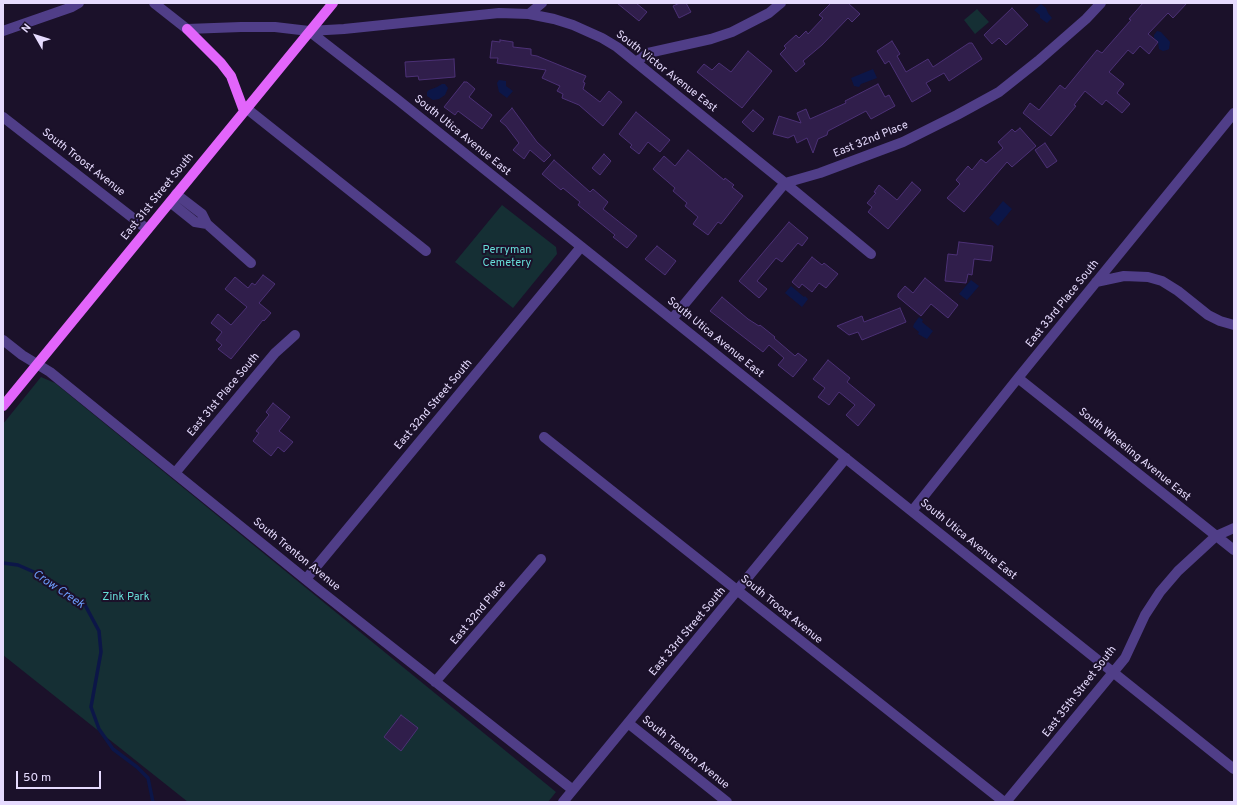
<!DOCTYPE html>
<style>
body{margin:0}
#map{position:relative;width:1237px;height:805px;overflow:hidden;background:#1b112a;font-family:Overpass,sans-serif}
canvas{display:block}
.frame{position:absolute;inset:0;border:4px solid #e6dbfe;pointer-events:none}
.north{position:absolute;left:16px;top:16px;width:40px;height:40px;-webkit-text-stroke:3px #1b112a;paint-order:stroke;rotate:309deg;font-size:11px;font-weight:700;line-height:16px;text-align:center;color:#e6dbfe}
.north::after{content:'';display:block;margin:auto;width:14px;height:18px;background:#e6dbfe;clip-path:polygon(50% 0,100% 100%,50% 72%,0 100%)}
.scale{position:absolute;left:16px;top:771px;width:85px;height:18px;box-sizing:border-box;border:2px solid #e6dbfe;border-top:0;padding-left:5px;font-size:12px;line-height:14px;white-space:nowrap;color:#e6dbfe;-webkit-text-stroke:3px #1b112a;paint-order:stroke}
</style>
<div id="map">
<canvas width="1237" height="805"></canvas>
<div class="frame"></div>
<div class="north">N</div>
<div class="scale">50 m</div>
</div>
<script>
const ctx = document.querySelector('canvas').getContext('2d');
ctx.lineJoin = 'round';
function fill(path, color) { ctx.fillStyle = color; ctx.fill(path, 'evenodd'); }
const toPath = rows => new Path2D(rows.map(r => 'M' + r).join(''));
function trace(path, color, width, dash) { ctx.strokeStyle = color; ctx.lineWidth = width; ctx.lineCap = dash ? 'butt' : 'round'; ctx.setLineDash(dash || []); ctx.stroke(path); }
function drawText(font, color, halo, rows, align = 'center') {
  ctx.font = font + ' Overpass,sans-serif'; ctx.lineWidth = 4; ctx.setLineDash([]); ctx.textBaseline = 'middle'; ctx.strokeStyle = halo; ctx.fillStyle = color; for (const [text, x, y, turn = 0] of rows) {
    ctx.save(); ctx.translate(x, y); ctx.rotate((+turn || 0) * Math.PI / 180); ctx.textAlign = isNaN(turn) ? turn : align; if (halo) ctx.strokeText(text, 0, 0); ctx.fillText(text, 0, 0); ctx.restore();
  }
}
fill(toPath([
 [977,9,989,22,975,34,964,20],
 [502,205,556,247,557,254,513,308,455,262],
 [41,377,55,383,556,792,548,802,188,802,3,655,3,424]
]), '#152f34');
fill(toPath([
 [1041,4,1046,8,1048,13,1052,18,1047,23,1040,18,1040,15,1034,10],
 [1157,31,1161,32,1170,42,1169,49,1167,50,1163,51,1159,49,1158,42,1154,38,1154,35],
 [873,69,877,78,861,84,859,87,854,86,851,78],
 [499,80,506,81,506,86,513,91,507,98,499,92,497,83],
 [442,84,445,84,448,88,445,95,439,99,433,100,427,96,427,92,429,90,437,87],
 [1003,201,1012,209,998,226,989,218],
 [971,280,979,286,967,300,959,294],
 [791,286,804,297,805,296,808,299,802,307,785,293],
 [919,317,923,320,922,322,933,331,927,339,918,334,919,332,913,327,914,324]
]), '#0c1648');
trace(toPath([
 [3,563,18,565,34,572,58,585,85,605,99,631,101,652,91,707,99,729,113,749,137,767,148,778,153,802]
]), '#0c1648', 3.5);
const building = toPath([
 [617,3,636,3,647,12,639,21,617,3],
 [680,3,686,3,691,12,679,18,673,6,680,3],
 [831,3,848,3,860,14,852,22,848,18,822,45,803,61,805,64,796,72,780,54,786,48,784,46,796,35,799,38,806,31,808,34,823,18,819,15,831,3],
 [1143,3,1187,3,1173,18,1168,13,1148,34,1158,42,1149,54,1140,46,1133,54,1128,50,1109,72,1124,84,1117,93,1130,104,1122,113,1106,100,1102,105,1085,91,1074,105,1076,106,1051,136,1023,113,1030,103,1039,110,1060,85,1065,89,1097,50,1102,53,1131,20,1129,19,1143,3],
 [1012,8,1028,25,1006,45,999,38,992,44,984,35,1012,8],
 [500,40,513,42,513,47,531,49,531,55,537,56,586,76,583,82,585,83,583,89,600,102,609,91,622,102,603,126,579,105,562,98,563,94,557,91,560,86,542,78,546,70,497,63,498,58,490,58,492,41,500,42,500,40],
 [892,41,900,54,897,56,906,72,928,59,933,67,969,43,972,43,982,59,949,81,944,73,926,83,931,91,912,102,889,61,885,64,877,51,892,41],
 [748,51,772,71,742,108,697,72,704,64,712,70,719,63,731,72,748,51],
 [454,59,455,77,419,80,418,76,406,77,405,62,454,59],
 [464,82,467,82,475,89,469,97,492,115,482,129,458,111,455,115,444,107,464,82],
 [878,84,885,97,889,95,895,106,871,119,866,111,828,131,827,135,818,139,813,153,807,138,797,143,794,135,788,138,773,134,779,116,801,123,797,113,806,109,810,119,846,103,845,101,878,84],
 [512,108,537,142,551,155,544,162,530,150,524,159,513,150,519,143,506,126,500,121,512,108],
 [753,110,764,119,753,132,742,122,753,110],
 [636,112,670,140,660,152,648,142,639,154,630,147,632,145,619,134,636,112],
 [1020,128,1036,146,1012,167,1007,162,964,212,947,198,960,184,956,180,968,166,972,170,981,159,986,163,1003,148,998,142,1012,129,1015,132,1020,128],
 [1045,143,1057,161,1047,168,1035,150,1045,143],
 [688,150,724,180,725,178,734,185,732,187,743,196,721,224,718,222,708,235,693,224,698,217,685,206,687,203,673,191,675,188,653,169,664,156,675,166,688,150],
 [604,154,611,161,600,175,592,168,604,154],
 [554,160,590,192,593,189,608,202,603,209,637,236,627,248,613,237,615,235,578,205,580,202,563,188,561,190,542,174,554,160],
 [912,182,921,190,888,229,868,212,872,207,867,203,876,193,874,192,879,185,897,200,912,182],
 [789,222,808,238,802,246,798,243,782,262,776,258,757,281,767,289,759,298,739,281,789,222],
 [959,242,993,246,991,261,974,259,972,275,968,274,966,283,945,281,948,254,957,255,959,242],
 [657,246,676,261,665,275,645,259,657,246],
 [812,257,822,265,824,263,838,274,826,288,819,283,812,292,802,284,799,288,792,282,812,257],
 [263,275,275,284,259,303,271,313,264,321,263,320,231,359,218,349,222,345,216,340,222,332,211,323,218,314,231,325,247,307,225,289,235,277,248,288,252,283,255,285,263,275],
 [925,278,958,305,948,318,931,304,921,316,898,297,898,294,905,286,913,293,925,278],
 [722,297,748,319,759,326,760,325,775,337,774,338,795,356,798,353,807,360,793,377,778,365,784,358,769,345,763,352,710,311,722,297],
 [900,308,906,322,862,340,858,332,849,335,837,326,862,316,864,322,900,308],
 [828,360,850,378,847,382,875,405,858,426,846,415,855,405,839,392,829,405,818,397,825,388,813,379,828,360],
 [273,403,290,417,279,431,293,442,284,452,278,447,271,456,253,441,259,433,256,431,269,415,266,412,273,403],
 [401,715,418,728,401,751,384,737,401,715]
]);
fill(building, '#301e4b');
trace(building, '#4c3176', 1);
trace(toPath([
 [154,3,187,29,241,27,275,27,309,31,344,29,499,13,529,14,554,19,573,25,602,38,617,47,785,183,871,254],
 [529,14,542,3],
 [3,31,72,7,79,3],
 [309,31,398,100,1234,769],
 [636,62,648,53,711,39,732,32,769,13,781,3],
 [246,108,426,251],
 [3,117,147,229],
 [170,202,195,222,207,224,202,214,176,194],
 [207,224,251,263],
 [1096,282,1124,276,1148,277,1162,281,1178,291,1208,315,1220,321,1234,325],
 [672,319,785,183,820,173,903,142,957,115,999,92,1038,61,1086,19,1101,3],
 [3,340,22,355,50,372,319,590,573,790],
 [1018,378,1234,550],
 [544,437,1004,802],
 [175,473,275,353,295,335],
 [912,511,1018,378,1234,113],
 [306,579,581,247],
 [435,682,541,559],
 [628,723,727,802],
 [563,802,846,458],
 [1006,802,1125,658,1145,615,1160,592,1178,571,1216,536,1234,528]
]), '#503e88', 10);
trace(toPath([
 [187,29,221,63,231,76,244,111],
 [3,406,333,3]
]), '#e265fb', 10);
drawText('11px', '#e6dbfe', '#1b112a', [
 ["South Victor Avenue East",666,72,38],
 ["South Utica Avenue East",462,136,39],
 ["East 32nd Place",871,140,-22],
 ["South Troost Avenue",83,163,38],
 ["East 31st Street South",158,197,-51],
 ["East 33rd Place South",1063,304,-51],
 ["South Utica Avenue East",715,338,39],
 ["East 31st Place South",224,395,-50],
 ["East 32nd Street South",434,405,-50],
 ["South Wheeling Avenue East",1134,455,39],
 ["South Utica Avenue East",968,540,39],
 ["South Trenton Avenue",296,555,39],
 ["South Troost Avenue",781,610,39],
 ["East 32nd Place",479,613,-50],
 ["East 33rd Street South",688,632,-50],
 ["East 35th Street South",1080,692,-52],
 ["South Trenton Avenue",685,753,39]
]);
drawText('11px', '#67ded8', '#1b112a', [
 ["Perryman",507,251],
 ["Cemetery",507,264],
 ["Zink Park",126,598]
]);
drawText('italic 12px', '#6c9cfb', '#1b112a', [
 ["Crow Creek",58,590,34]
]);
</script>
